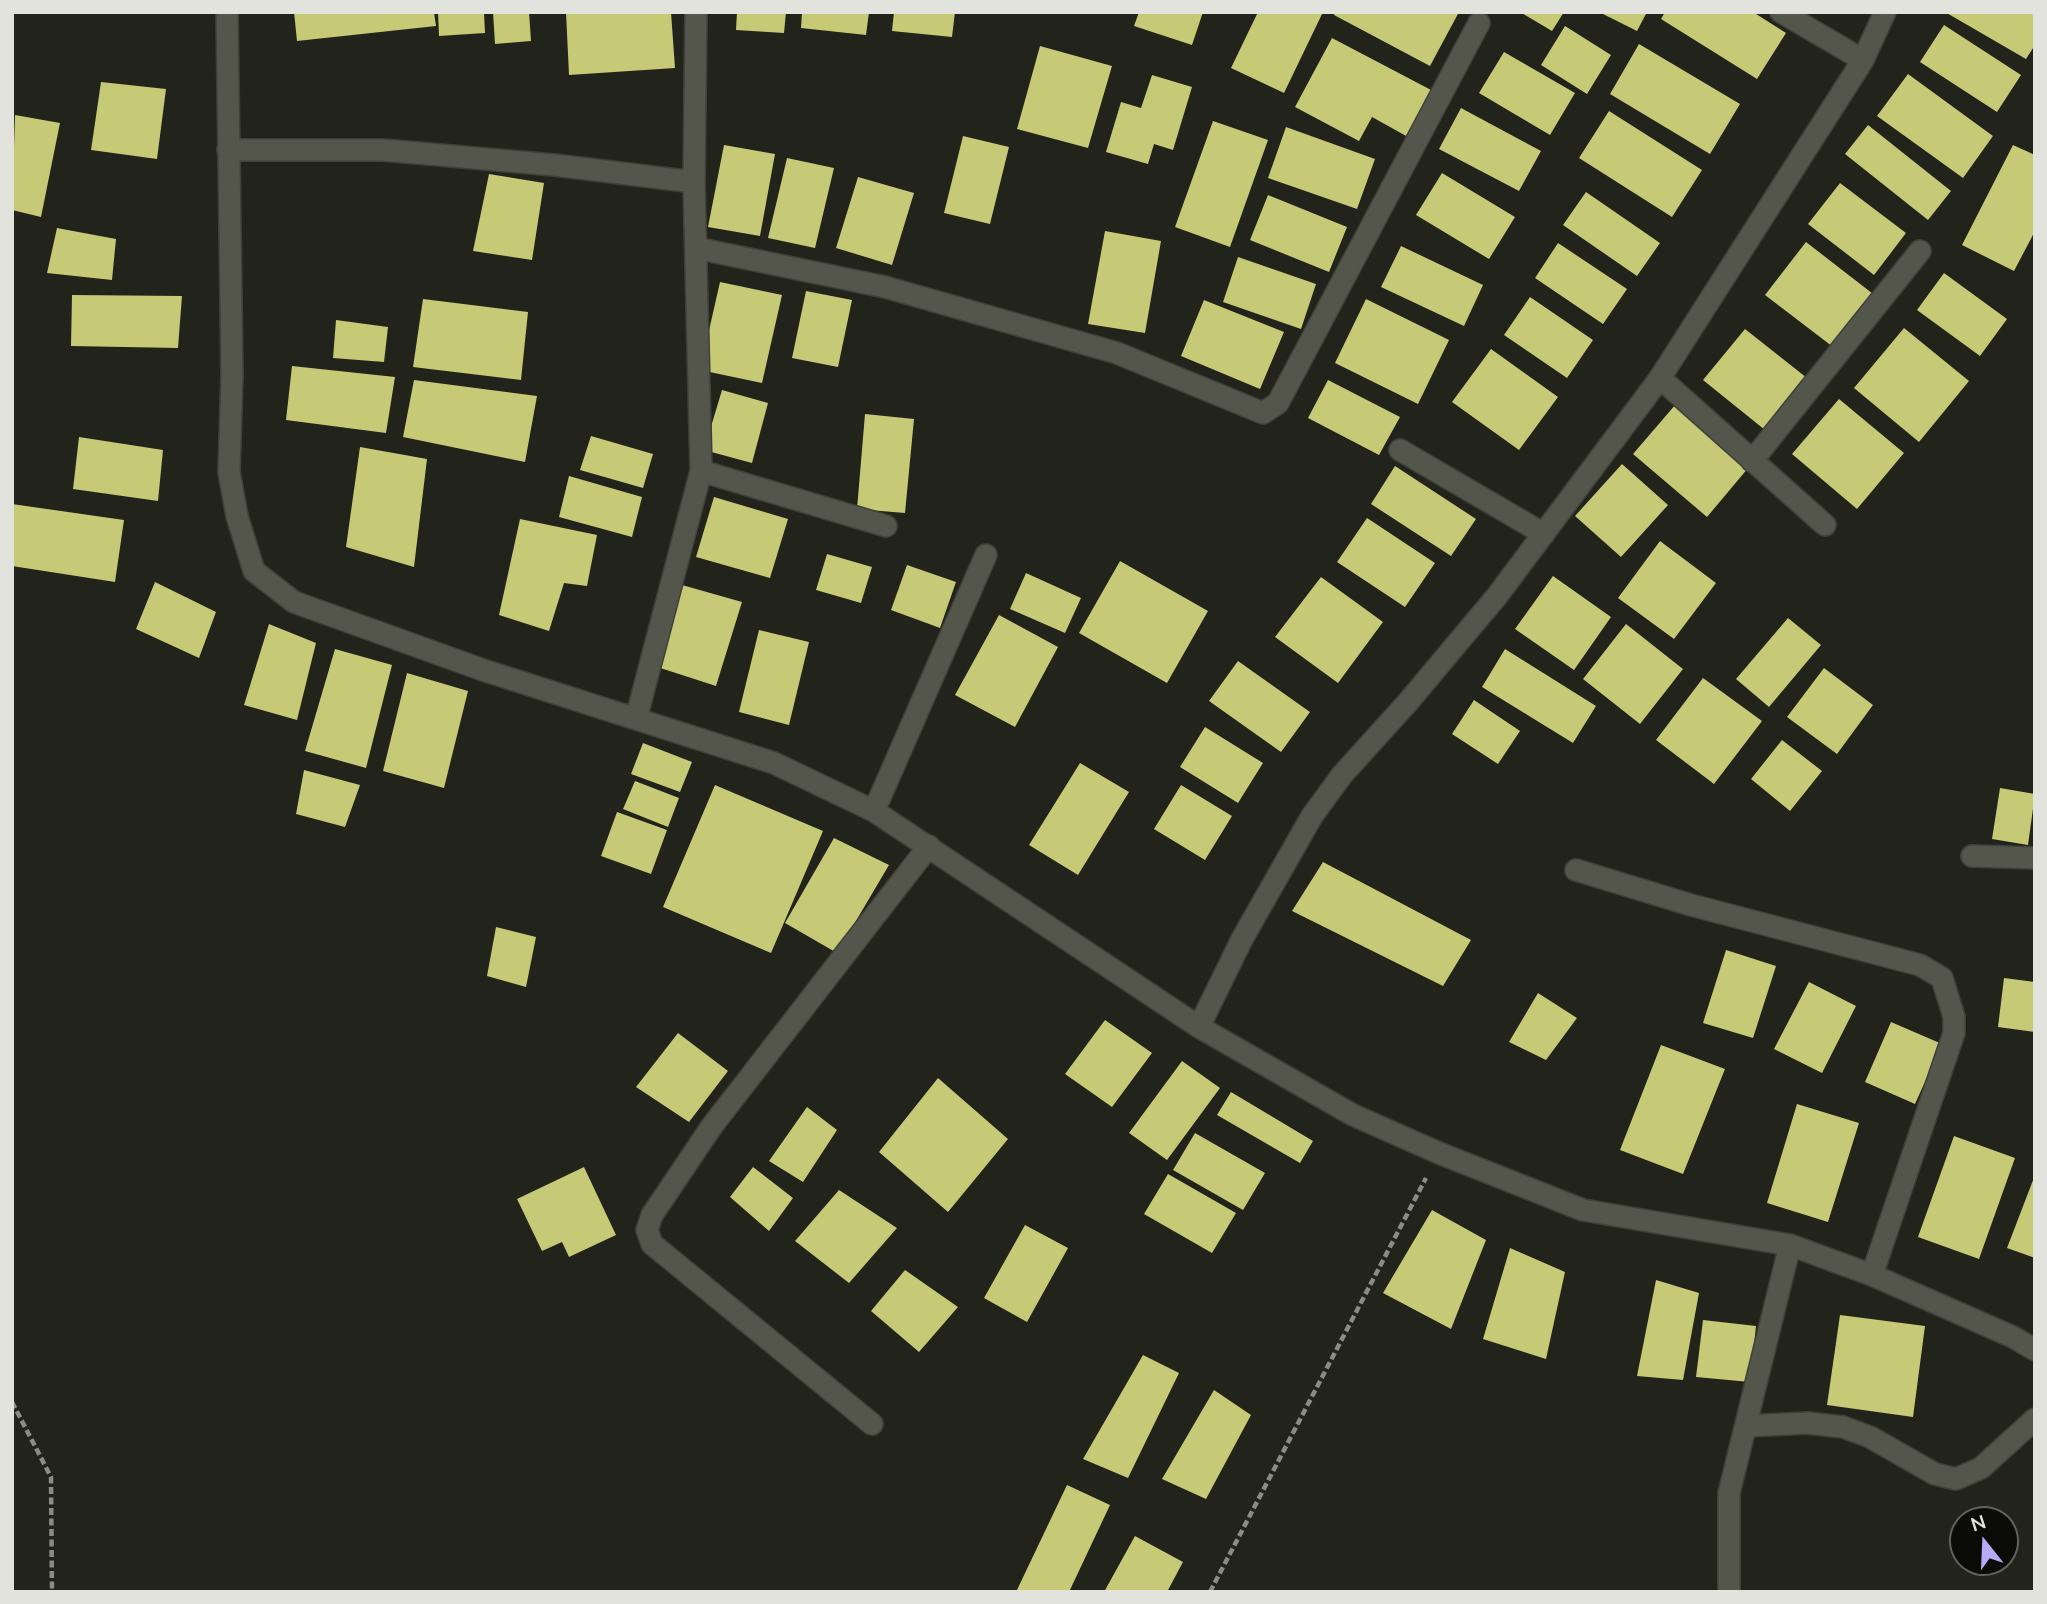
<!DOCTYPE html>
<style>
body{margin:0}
#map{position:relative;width:2047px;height:1604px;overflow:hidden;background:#22231a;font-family:Mulish,sans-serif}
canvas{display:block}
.frame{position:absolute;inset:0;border:14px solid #e2e3dd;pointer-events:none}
.north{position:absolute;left:1949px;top:1506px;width:70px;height:70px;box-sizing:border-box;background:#0b0c08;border:2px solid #61625d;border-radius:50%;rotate:342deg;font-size:19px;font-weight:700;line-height:28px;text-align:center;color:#e2e3dd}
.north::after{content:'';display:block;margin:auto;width:24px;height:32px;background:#b7abf8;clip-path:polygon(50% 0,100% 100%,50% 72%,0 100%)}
</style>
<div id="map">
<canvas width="2047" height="1604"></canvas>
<div class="frame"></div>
<div class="north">N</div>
</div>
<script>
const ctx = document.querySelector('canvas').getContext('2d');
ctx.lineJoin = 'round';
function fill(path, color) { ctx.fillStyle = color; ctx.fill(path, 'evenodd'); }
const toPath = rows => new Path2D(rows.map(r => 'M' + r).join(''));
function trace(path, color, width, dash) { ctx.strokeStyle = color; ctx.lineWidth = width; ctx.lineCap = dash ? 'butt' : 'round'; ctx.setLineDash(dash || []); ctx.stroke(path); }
fill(toPath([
 [294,12,434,12,436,26,297,41],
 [438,12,484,12,485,33,439,36],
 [493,12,529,12,531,41,495,44],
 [566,12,671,12,675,68,569,75],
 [737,12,786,12,784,33,736,30],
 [802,12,869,12,866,35,801,28],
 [894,12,955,12,952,37,892,31],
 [1139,12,1203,12,1192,45,1134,26],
 [1258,12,1323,12,1284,93,1231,68],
 [1335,12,1459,12,1430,66,1334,15],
 [1520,12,1564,12,1552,31],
 [1599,12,1647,12,1637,31],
 [1665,12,1753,12,1786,33,1757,79,1661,19],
 [1945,12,2029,12,2035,15,2035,45,2026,59],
 [1944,25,2021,75,1997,112,1920,62],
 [1565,26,1611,55,1587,94,1541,65],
 [1332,38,1433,91,1408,137,1372,117,1359,141,1295,107],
 [1639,44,1740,104,1710,154,1610,94],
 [1040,46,1112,66,1088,148,1017,129],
 [1504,52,1575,93,1550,135,1479,93],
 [1908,74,1993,136,1963,178,1877,116],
 [1152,75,1192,87,1173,150,1154,144,1148,164,1106,152,1121,102,1141,108],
 [101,82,166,89,157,159,91,150],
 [1461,108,1541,151,1519,191,1439,149],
 [1609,111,1702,170,1672,217,1579,158],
 [15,115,60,123,41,217,12,210],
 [1213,121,1268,140,1230,247,1175,227],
 [1868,125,1951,191,1928,220,1845,154],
 [1286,127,1375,159,1357,209,1268,178],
 [963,136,1009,147,990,224,944,213],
 [724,145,775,154,760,236,708,227],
 [2013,145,2035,155,2035,231,2014,271,1962,245],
 [787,158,834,168,815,248,768,238],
 [1442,173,1515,217,1489,259,1416,215],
 [489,174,544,183,532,260,473,251],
 [858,177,914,193,892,265,836,248],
 [1840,183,1906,233,1874,275,1808,224],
 [1586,192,1660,243,1637,276,1563,225],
 [1268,195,1347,227,1329,272,1250,240],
 [57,228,116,239,112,280,47,273],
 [1105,231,1161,241,1145,333,1088,324],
 [1806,242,1877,297,1837,350,1765,295],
 [1558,243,1627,289,1603,324,1535,278],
 [1401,246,1483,285,1464,326,1381,287],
 [1238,257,1316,284,1301,329,1223,302],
 [1944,273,2007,319,1980,356,1917,310],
 [720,282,782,295,762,383,700,370],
 [806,291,852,300,838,367,792,358],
 [72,295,182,296,178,348,71,346],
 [1530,297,1593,340,1567,378,1504,335],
 [423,299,528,312,521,380,413,367],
 [1366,299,1449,340,1418,404,1335,363],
 [1204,300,1284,332,1260,389,1181,356],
 [336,320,388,327,384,362,333,358],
 [1904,328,1969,381,1919,442,1854,388],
 [1745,329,1807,378,1765,430,1703,380],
 [1491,349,1558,397,1519,450,1452,402],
 [292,366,395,377,386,433,286,420],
 [414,380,537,396,525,462,403,437],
 [1328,380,1400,417,1379,455,1308,418],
 [722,390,768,403,752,463,704,450],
 [1839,399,1904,453,1857,509,1792,454],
 [1676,404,1749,467,1707,517,1633,454],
 [865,414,914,419,905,513,857,509],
 [591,436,653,454,643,488,580,470],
 [79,437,163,450,158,501,73,489],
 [360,447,427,459,414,567,346,547],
 [1622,464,1668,505,1621,557,1575,516],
 [1395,466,1476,519,1451,556,1371,504],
 [569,476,642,497,632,537,559,517],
 [714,497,788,519,770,578,696,557],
 [12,504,124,520,115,582,12,566],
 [1367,518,1435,563,1405,607,1337,562],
 [520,519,597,535,587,586,564,583,549,631,499,615],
 [1660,541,1716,583,1674,639,1618,598],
 [827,554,872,567,861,603,816,590],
 [1120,561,1208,611,1167,683,1079,633],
 [907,565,956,582,940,628,891,610],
 [1026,573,1081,598,1065,633,1010,609],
 [1553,576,1611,617,1574,670,1515,629],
 [1321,577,1383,622,1338,683,1275,637],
 [155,582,216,612,199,658,136,629],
 [675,583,742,602,716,686,651,665],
 [999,615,1058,647,1015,727,955,695],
 [1788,618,1821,645,1769,707,1736,679],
 [269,624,316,643,297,720,244,705],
 [1626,624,1683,669,1640,724,1583,679],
 [759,630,809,642,789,725,739,712],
 [335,649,392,665,366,768,305,751],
 [1505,649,1596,706,1573,743,1482,687],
 [1238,661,1310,712,1281,752,1209,701],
 [1824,668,1873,705,1837,754,1787,717],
 [407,673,468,691,444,788,383,771],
 [1703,678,1762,721,1714,784,1656,740],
 [1474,700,1520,731,1498,764,1452,734],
 [1205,727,1263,763,1238,803,1180,767],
 [1782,740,1822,771,1790,811,1751,779],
 [643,743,692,762,680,792,631,774],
 [1080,763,1129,792,1078,875,1029,845],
 [304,770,360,785,345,827,296,814],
 [635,781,679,798,668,827,623,809],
 [715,785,823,831,771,953,663,907],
 [1181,785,1232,816,1205,860,1154,829],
 [2000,788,2035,794,2028,845,1992,839],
 [617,812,667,830,651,874,601,856],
 [834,838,889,865,837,953,785,923],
 [1323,862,1471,940,1443,986,1292,911],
 [496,927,536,937,526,987,487,976],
 [1726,950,1776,966,1753,1038,1703,1023],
 [2004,978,2035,982,2035,1032,1998,1027],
 [1809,982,1856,1006,1822,1073,1774,1049],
 [1538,993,1577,1018,1546,1060,1509,1042],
 [1105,1020,1152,1053,1112,1107,1065,1074],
 [1891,1022,1942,1044,1915,1104,1865,1082],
 [678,1033,728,1071,689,1122,636,1087],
 [1661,1045,1725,1069,1683,1174,1620,1150],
 [1182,1061,1220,1088,1167,1160,1129,1133],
 [938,1078,1008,1139,948,1212,879,1152],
 [1231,1092,1313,1141,1300,1163,1217,1115],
 [1797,1104,1859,1123,1828,1222,1767,1203],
 [807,1107,837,1130,803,1182,769,1161],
 [1195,1133,1265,1173,1243,1210,1173,1170],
 [1954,1136,2015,1158,1979,1259,1918,1237],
 [584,1167,616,1235,569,1257,562,1242,542,1251,517,1199],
 [753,1167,793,1198,769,1231,730,1197],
 [1168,1174,1236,1213,1212,1253,1144,1214],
 [2035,1175,2035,1258,2007,1248],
 [839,1190,897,1228,849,1283,795,1241],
 [1432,1210,1486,1240,1451,1329,1383,1293],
 [1025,1225,1068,1248,1027,1322,984,1298],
 [1510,1248,1565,1272,1546,1359,1483,1339],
 [905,1270,958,1307,919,1352,871,1311],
 [1656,1280,1699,1293,1683,1380,1637,1376],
 [1840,1315,1925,1326,1913,1417,1827,1405],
 [1703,1320,1756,1326,1750,1382,1696,1377],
 [1143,1355,1179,1373,1128,1478,1083,1459],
 [1214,1390,1251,1415,1206,1499,1162,1479],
 [1067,1485,1110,1505,1069,1592,1016,1592],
 [1135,1536,1183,1562,1167,1592,1104,1592]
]), '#c6c975');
const minor = toPath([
 [227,12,232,375,229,472,237,516,254,571,294,602,483,670,774,763,874,811,1199,1027,1353,1115,1439,1153,1583,1210,1790,1245,1872,1275,2013,1337,2035,1350],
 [1781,12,1863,60],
 [228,150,383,150,554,165,694,182,696,12],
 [696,248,885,287,1117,353,1263,413,1278,403,1479,23],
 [1660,378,1825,525],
 [1400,450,1544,534],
 [1752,461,1920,251],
 [701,471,886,526],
 [636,719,701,471,694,182],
 [874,811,986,555],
 [1972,856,2035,858],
 [1576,870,1691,905,1920,965,1942,978,1954,1017,1954,1033,1872,1275],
 [1199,1027,1242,939,1312,816,1342,775,1408,702,1497,596,1660,378,1863,60,1885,12],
 [872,1424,652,1244,647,1230,652,1215,712,1126,929,846],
 [1746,1426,1807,1423,1843,1427,1870,1437,1935,1474,1956,1479,1981,1468,2035,1419],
 [1729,1592,1729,1493,1790,1245]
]);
trace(minor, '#3f4039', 24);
trace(toPath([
 [12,1402,51,1477,52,1592],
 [1210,1592,1426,1178]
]), '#8b8c85', 4.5, [7, 3.5]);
trace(minor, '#54554b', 21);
</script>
